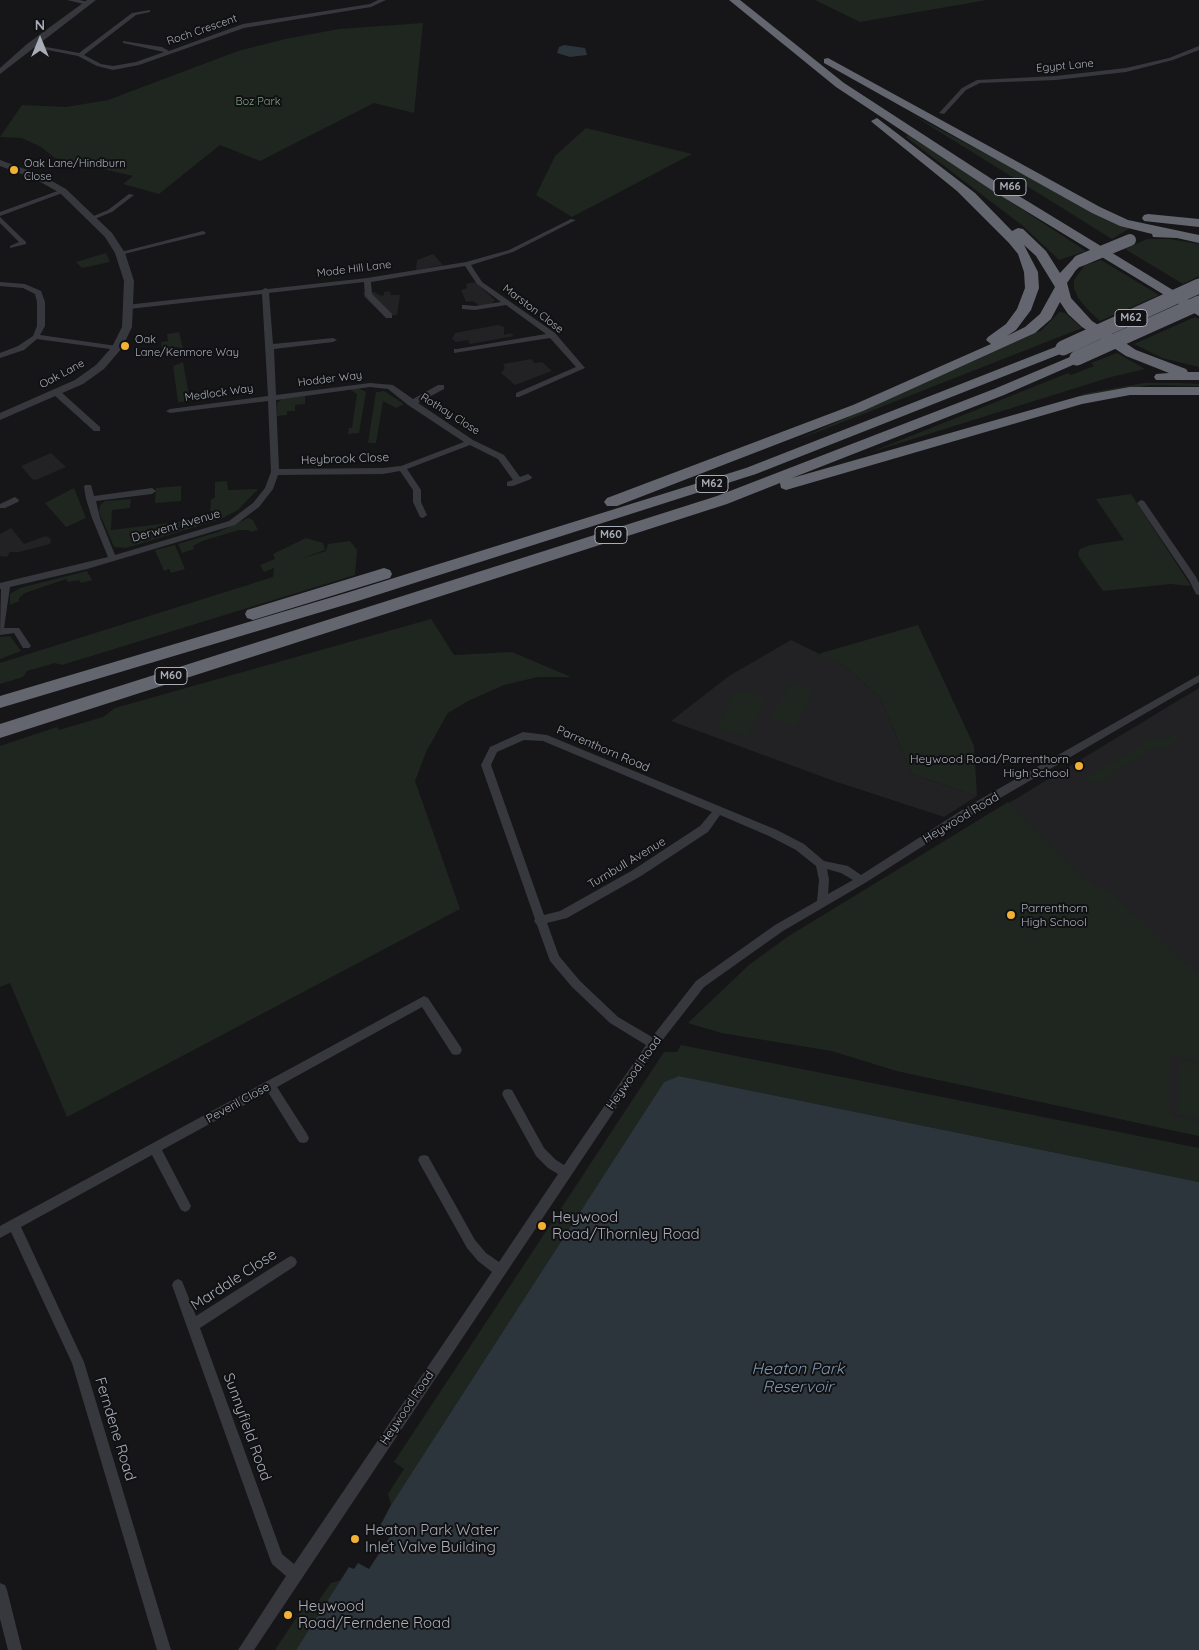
<!DOCTYPE html>
<style>
body{margin:0}
#map{position:relative;width:1199px;height:1650px;overflow:hidden;background:#161618;font-family:Quicksand,sans-serif}
canvas{display:block}
.north{position:absolute;left:15px;top:15px;width:50px;height:50px;-webkit-text-stroke:4px #111113;paint-order:stroke;rotate:0deg;font-size:14px;font-weight:700;line-height:20px;text-align:center;color:#a8adb8}
.north::after{content:'';display:block;margin:auto;width:18px;height:22px;background:#a8adb8;clip-path:polygon(50% 0,100% 100%,50% 72%,0 100%)}
</style>
<div id="map">
<canvas width="1199" height="1650"></canvas>
<div class="north">N</div>
</div>
<script>
const ctx = document.querySelector('canvas').getContext('2d');
ctx.lineJoin = 'round';
function fill(path, color) { ctx.fillStyle = color; ctx.fill(path, 'evenodd'); }
const toPath = rows => new Path2D(rows.map(r => 'M' + r).join(''));
function trace(path, color, width, dash) { ctx.strokeStyle = color; ctx.lineWidth = width; ctx.lineCap = dash ? 'butt' : 'round'; ctx.setLineDash(dash || []); ctx.stroke(path); }
function drawText(font, color, halo, rows, align = 'center') {
  ctx.font = font + ' Quicksand,sans-serif'; ctx.lineWidth = 4; ctx.setLineDash([]); ctx.textBaseline = 'middle'; ctx.strokeStyle = halo; ctx.fillStyle = color; for (const [text, x, y, turn = 0] of rows) {
    ctx.save(); ctx.translate(x, y); ctx.rotate((+turn || 0) * Math.PI / 180); ctx.textAlign = isNaN(turn) ? turn : align; if (halo) ctx.strokeText(text, 0, 0); ctx.fillText(text, 0, 0); ctx.restore();
  }
}
fill(toPath([
 [433,254,443,265,416,270,417,260],
 [475,282,495,300,491,304,480,306,473,301,466,302,461,290,467,288,466,284],
 [390,291,391,295,400,295,397,315,384,316,364,297,363,292,374,292,382,296,384,295,384,292],
 [498,325,504,327,504,335,510,333,514,336,470,344,468,340,456,342,452,339,455,333],
 [532,359,534,363,542,362,552,371,515,385,501,373,505,368,503,364],
 [51,453,66,467,36,480,32,479,21,466],
 [11,528,24,544,46,536,51,539,50,544,19,552,10,552,7,557,0,556,0,534],
 [791,640,848,668,881,699,912,774,977,796,944,817,834,781,671,721,729,676],
 [1199,688,1199,1136,897,1071,832,1051,722,1033,688,1023,749,965,789,936]
]), '#222225');
fill(toPath([
 [815,0,987,0,860,22],
 [423,23,414,113,374,103,260,161,220,145,159,194,123,184,133,176,55,158,41,147,22,138,0,137,22,105,66,107,108,100,238,51,285,39,339,29],
 [911,114,1120,225,1130,228,1112,239],
 [586,128,692,154,572,217,536,195,555,156],
 [908,135,1086,251,1059,260,1023,226,906,137],
 [1147,239,1170,239,1199,244,1199,276,1183,284,1125,249],
 [106,253,110,262,82,268,76,262],
 [1101,260,1159,295,1100,321,1090,312,1078,298,1074,288,1074,280,1085,265],
 [1059,312,1065,313,1082,328,792,442,1042,330],
 [1195,317,1199,319,1199,367,1162,358,1134,344],
 [179,332,183,349,179,350,178,347,162,349,161,342,168,341,167,334],
 [1117,353,1145,369,1111,377,871,452,1068,373,1071,375,1094,366,1091,363],
 [183,362,190,401,178,402,173,366],
 [1144,383,1178,383,1199,384,1199,386,1151,385,1084,396,1082,394],
 [349,389,360,389,366,392,359,433,348,434,349,428,352,428,357,394],
 [384,391,404,404,396,408,383,401,376,443,368,443,376,392],
 [305,396,305,404,295,405,295,411,287,411,287,415,277,416,277,403,283,398],
 [227,481,228,490,258,489,238,510,221,519,126,548,114,547,99,512,100,505,105,501,131,499,130,508,112,510,111,530,210,518,211,500,215,497,215,482],
 [181,486,181,501,155,503,156,488],
 [74,488,86,518,66,527,45,503],
 [1131,494,1191,586,1171,584,1103,591,1079,557,1078,553,1080,549,1090,545,1124,540,1096,499],
 [248,518,253,520,258,530,251,532,249,530,239,530,202,541,193,546,194,549,182,553,178,544,218,532],
 [306,538,323,543,325,550,300,559,326,551,328,544,350,541,357,550,355,575,62,665,55,663,27,671,23,677,0,684,0,663,273,577,274,568,264,572,260,565,275,559,273,554],
 [175,545,185,569,171,573,169,569,164,571,155,550],
 [87,571,92,580,81,583,79,580,68,582,66,579,25,593,19,598,19,601,10,605,10,594,20,588],
 [431,619,454,655,512,652,571,677,538,677,504,685,468,701,448,713,426,752,415,781,460,909,67,1117,10,983,0,987,0,746,57,727,59,730,103,717,115,708],
 [918,625,974,746,977,796,912,774,881,699,848,668,818,654],
 [10,636,21,651,0,659,0,637],
 [790,683,813,691,795,726,771,718],
 [736,690,766,699,748,737,717,728],
 [1180,735,1176,741,1159,751,1155,747,1107,776,1111,779,1107,781,1091,783,1083,780,1151,739],
 [1008,802,1094,887,1109,892,1199,975,1199,1061,1170,1055,1170,1116,1199,1122,1199,1136,897,1071,832,1051,722,1033,688,1023,749,965,789,936],
 [681,1045,1199,1148,1199,1182,679,1076,664,1082,391,1505,388,1494,404,1469,394,1462,664,1052,677,1052],
 [1179,1060,1199,1064,1199,1119,1178,1115],
 [341,1580,296,1650,275,1650,304,1606,312,1610,331,1583]
]), '#1e261f');
fill(toPath([
 [564,45,585,48,587,55,570,57,557,53,559,47],
 [679,1076,1199,1182,1199,1650,296,1650,349,1567,354,1569,358,1563,369,1569,391,1535,380,1526,391,1505,664,1082]
]), '#2c353c');
fill(toPath([
 [67,0,80,0,91,3,88,5,67,0],
 [378,0,386,0,371,7,244,28,139,65,113,70,97,66,78,56,27,46,30,44,79,53,132,13,150,10,150,12,136,15,84,55,101,64,113,66,136,62,164,52,123,43,123,41,162,47,169,51,243,24,370,4,378,0],
 [1199,46,1199,50,1173,60,1126,72,1056,80,980,83,966,90,944,114,939,113,962,88,977,80,1056,76,1126,68,1169,58,1199,46],
 [63,189,66,191,65,192,0,216,0,212,63,189],
 [129,194,134,195,112,212,92,220,89,218,108,210,129,194],
 [0,217,26,242,26,244,10,248,10,246,19,242,0,223,0,217],
 [571,219,576,220,513,252,471,265,482,282,555,333,585,368,519,397,516,397,516,393,576,367,550,338,454,353,454,349,457,349,546,334,506,305,475,310,462,309,462,305,465,305,475,306,501,302,477,284,465,266,371,282,372,294,392,314,392,318,386,318,365,296,364,282,269,293,273,344,333,338,337,340,333,342,274,349,276,395,370,383,393,385,413,399,438,385,444,385,444,389,418,403,473,440,504,455,520,477,528,474,532,477,531,479,513,486,507,486,507,482,513,480,498,459,470,445,407,469,421,490,421,502,427,515,423,518,420,517,413,502,413,490,400,471,383,474,278,475,273,489,259,507,235,525,87,569,10,587,4,628,19,628,31,646,29,648,23,648,14,633,0,635,1,589,0,589,0,583,108,557,92,518,86,499,84,487,85,485,91,485,94,496,152,488,156,491,152,494,96,501,100,518,115,555,229,521,253,503,265,488,271,472,268,401,170,413,166,411,170,409,268,396,262,294,129,309,126,309,126,305,262,290,265,288,268,289,367,278,466,262,509,250,571,219],
 [370,387,388,389,408,405,464,442,401,466,383,468,279,469,276,400,370,387],
 [203,231,206,233,205,234,120,255,117,253,203,231],
 [0,282,25,284,41,291,45,302,45,326,40,335,117,346,121,348,117,350,37,339,24,350,0,358,0,353,18,346,33,336,37,326,37,302,35,294,23,288,0,286,0,282],
 [54,391,60,391,100,427,100,431,94,431,54,395,54,391],
 [15,497,19,500,18,502,5,508,0,508,0,504,15,497],
 [1141,500,1144,501,1196,577,1199,583,1199,595,1196,594,1189,580,1137,503,1141,500],
 [1199,675,1199,682,978,811,865,883,783,931,704,987,657,1047,254,1650,238,1650,286,1576,272,1564,270,1559,172,1285,174,1281,178,1279,182,1281,196,1316,287,1258,291,1256,295,1258,297,1262,295,1266,200,1328,282,1554,294,1564,492,1272,478,1261,467,1248,420,1164,418,1160,420,1156,424,1155,428,1156,475,1240,486,1253,499,1262,558,1174,548,1168,536,1156,504,1098,502,1094,504,1090,508,1089,512,1090,544,1148,556,1160,564,1165,646,1045,610,1023,572,987,550,961,537,925,534,921,535,919,481,765,490,747,523,732,547,735,777,830,804,844,824,861,848,866,861,875,970,805,1199,675],
 [524,740,543,741,712,812,700,826,633,870,560,911,544,915,491,765,497,752,524,740],
 [720,815,769,836,796,850,816,866,819,880,817,901,775,925,696,981,652,1037,618,1017,580,981,559,956,547,923,567,918,641,876,708,832,720,815],
 [827,869,841,873,853,880,828,894,829,880,827,869],
 [424,996,428,998,460,1046,462,1050,460,1054,456,1055,452,1054,422,1007,277,1087,307,1134,309,1138,307,1142,303,1143,299,1142,268,1092,162,1150,189,1202,191,1206,189,1210,185,1212,181,1210,152,1155,21,1227,84,1362,171,1650,157,1650,72,1363,11,1232,0,1238,0,1226,424,996],
 [0,1583,5,1585,7,1590,22,1650,8,1650,0,1619,0,1583]
]), '#37383d');
fill(toPath([
 [87,0,96,0,0,74,0,68,27,44,87,0],
 [0,160,41,175,66,189,112,233,125,253,134,281,132,327,122,348,104,369,83,384,0,420,0,413,75,380,96,365,112,347,122,327,124,281,115,253,105,237,60,193,35,179,0,166,0,160]
]), '#37383d');
fill(toPath([
 [729,0,740,0,844,83,1001,185,1199,306,1199,316,993,191,836,87,729,0],
 [828,58,1100,207,1128,220,1199,235,1199,243,1177,238,1153,237,1152,234,1120,226,1092,213,824,63,824,59,828,58],
 [877,118,975,193,1012,231,1018,228,1023,229,1046,251,1060,273,1074,258,1084,258,1086,261,1076,270,1067,283,1071,298,1092,321,1136,350,1186,369,1188,372,1199,372,1199,380,1156,380,1154,377,1156,374,1169,373,1126,356,1082,327,1068,314,1060,302,1051,319,1035,333,863,411,617,506,607,506,604,502,607,498,853,405,991,344,986,340,988,337,1006,324,1017,309,1025,288,1024,272,1018,254,1009,243,957,191,873,123,871,121,877,118],
 [1024,245,1036,256,1055,287,1040,314,1025,327,1007,336,1016,330,1031,310,1039,288,1038,272,1024,245],
 [1148,214,1199,219,1199,227,1144,221,1142,218,1144,215,1148,214],
 [1063,344,1070,348,1068,351,756,474,358,601,0,708,0,696,346,593,746,468,1063,344],
 [1077,354,1084,358,1082,361,1004,395,792,478,1080,396,1130,387,1199,387,1199,395,1130,395,1082,404,786,490,781,488,780,483,727,504,0,738,0,724,717,496,994,389,1077,354],
 [384,568,390,570,392,574,390,578,253,620,247,618,245,614,247,610,384,568]
]), '#63666e');
trace(toPath([
 [1079,261,1130,240]
]), '#63666e', 12);
trace(toPath([
 [1063,348,1199,286],
 [1077,358,1199,303]
]), '#63666e', 15);
for (const [x, y, r, color] of [
 [14,170,5,"#f2b134"],
 [125,346,5,"#f2b134"],
 [1079,766,5,"#f2b134"],
 [1011,915,5,"#f2b134"],
 [542,1226,5,"#f2b134"],
 [355,1539,5,"#f2b134"],
 [288,1615,5,"#f2b134"]
]) { const dot = new Path2D(); dot.arc(x, y, r, 0, 2 * Math.PI); ctx.fillStyle = color; ctx.fill(dot); trace(dot, '#111113', 2); }
drawText('11px', '#a8adb8', '#111113', [
 ["Roch Crescent",202,30,-19],
 ["Egypt Lane",1065,66,-5],
 ["Mode Hill Lane",354,269,-7],
 ["Marston Close",533,309,37],
 ["Oak Lane",62,374,-28],
 ["Hodder Way",330,379,-7],
 ["Medlock Way",219,393,-8],
 ["Rothay Close",450,414,32]
]);
drawText('11px', '#7fa381', '#111113', [
 ["Boz Park",258,102]
]);
drawText('11px', '#a8adb8', '#111113', [
 ["Oak Lane/Hindburn",24,164],
 ["Close",24,177],
 ["Oak",135,340],
 ["Lane/Kenmore Way",135,353]
], 'left');
for (const [x, y, w] of [
 [1010,187,32],
 [1131,318,32],
 [712,484,32],
 [611,535,32],
 [171,676,32]
]) { const box = new Path2D(); box.roundRect(x - w / 2, y - 8.5, w, 17, 4); ctx.fillStyle = '#111113'; ctx.fill(box); trace(box, '#a8adb8', 1); }
drawText('bold 11px', '#a8adb8', null, [
 ["M66",1010,187],
 ["M62",1131,318],
 ["M62",712,484],
 ["M60",611,535],
 ["M60",171,676]
]);
drawText('12px', '#a8adb8', '#111113', [
 ["Heybrook Close",345,459,-2],
 ["Derwent Avenue",176,526,-16],
 ["Parrenthorn Road",603,749,23],
 ["Heywood Road",961,818,-31],
 ["Turnbull Avenue",627,863,-31],
 ["Heywood Road",634,1073,-55],
 ["Peveril Close",238,1103,-29],
 ["Heywood Road",407,1408,-56]
]);
drawText('12px', '#a8adb8', '#111113', [
 ["Heywood Road/Parrenthorn",1069,759],
 ["High School",1069,773],
 ["Parrenthorn",1021,908,"left"],
 ["High School",1021,922,"left"]
], 'right');
drawText('15px', '#a8adb8', '#111113', [
 ["Heywood",552,1217],
 ["Road/Thornley Road",552,1234],
 ["Heaton Park Water",365,1530],
 ["Inlet Valve Building",365,1547],
 ["Heywood",298,1606],
 ["Road/Ferndene Road",298,1623]
], 'left');
drawText('15px', '#a8adb8', '#111113', [
 ["Mardale Close",234,1280,-33],
 ["Sunnyfield Road",247,1427,70],
 ["Ferndene Road",115,1429,73]
]);
drawText('italic 16px', '#7f9bb3', '#111113', [
 ["Heaton Park",798,1369],
 ["Reservoir",798,1387]
]);
</script>
